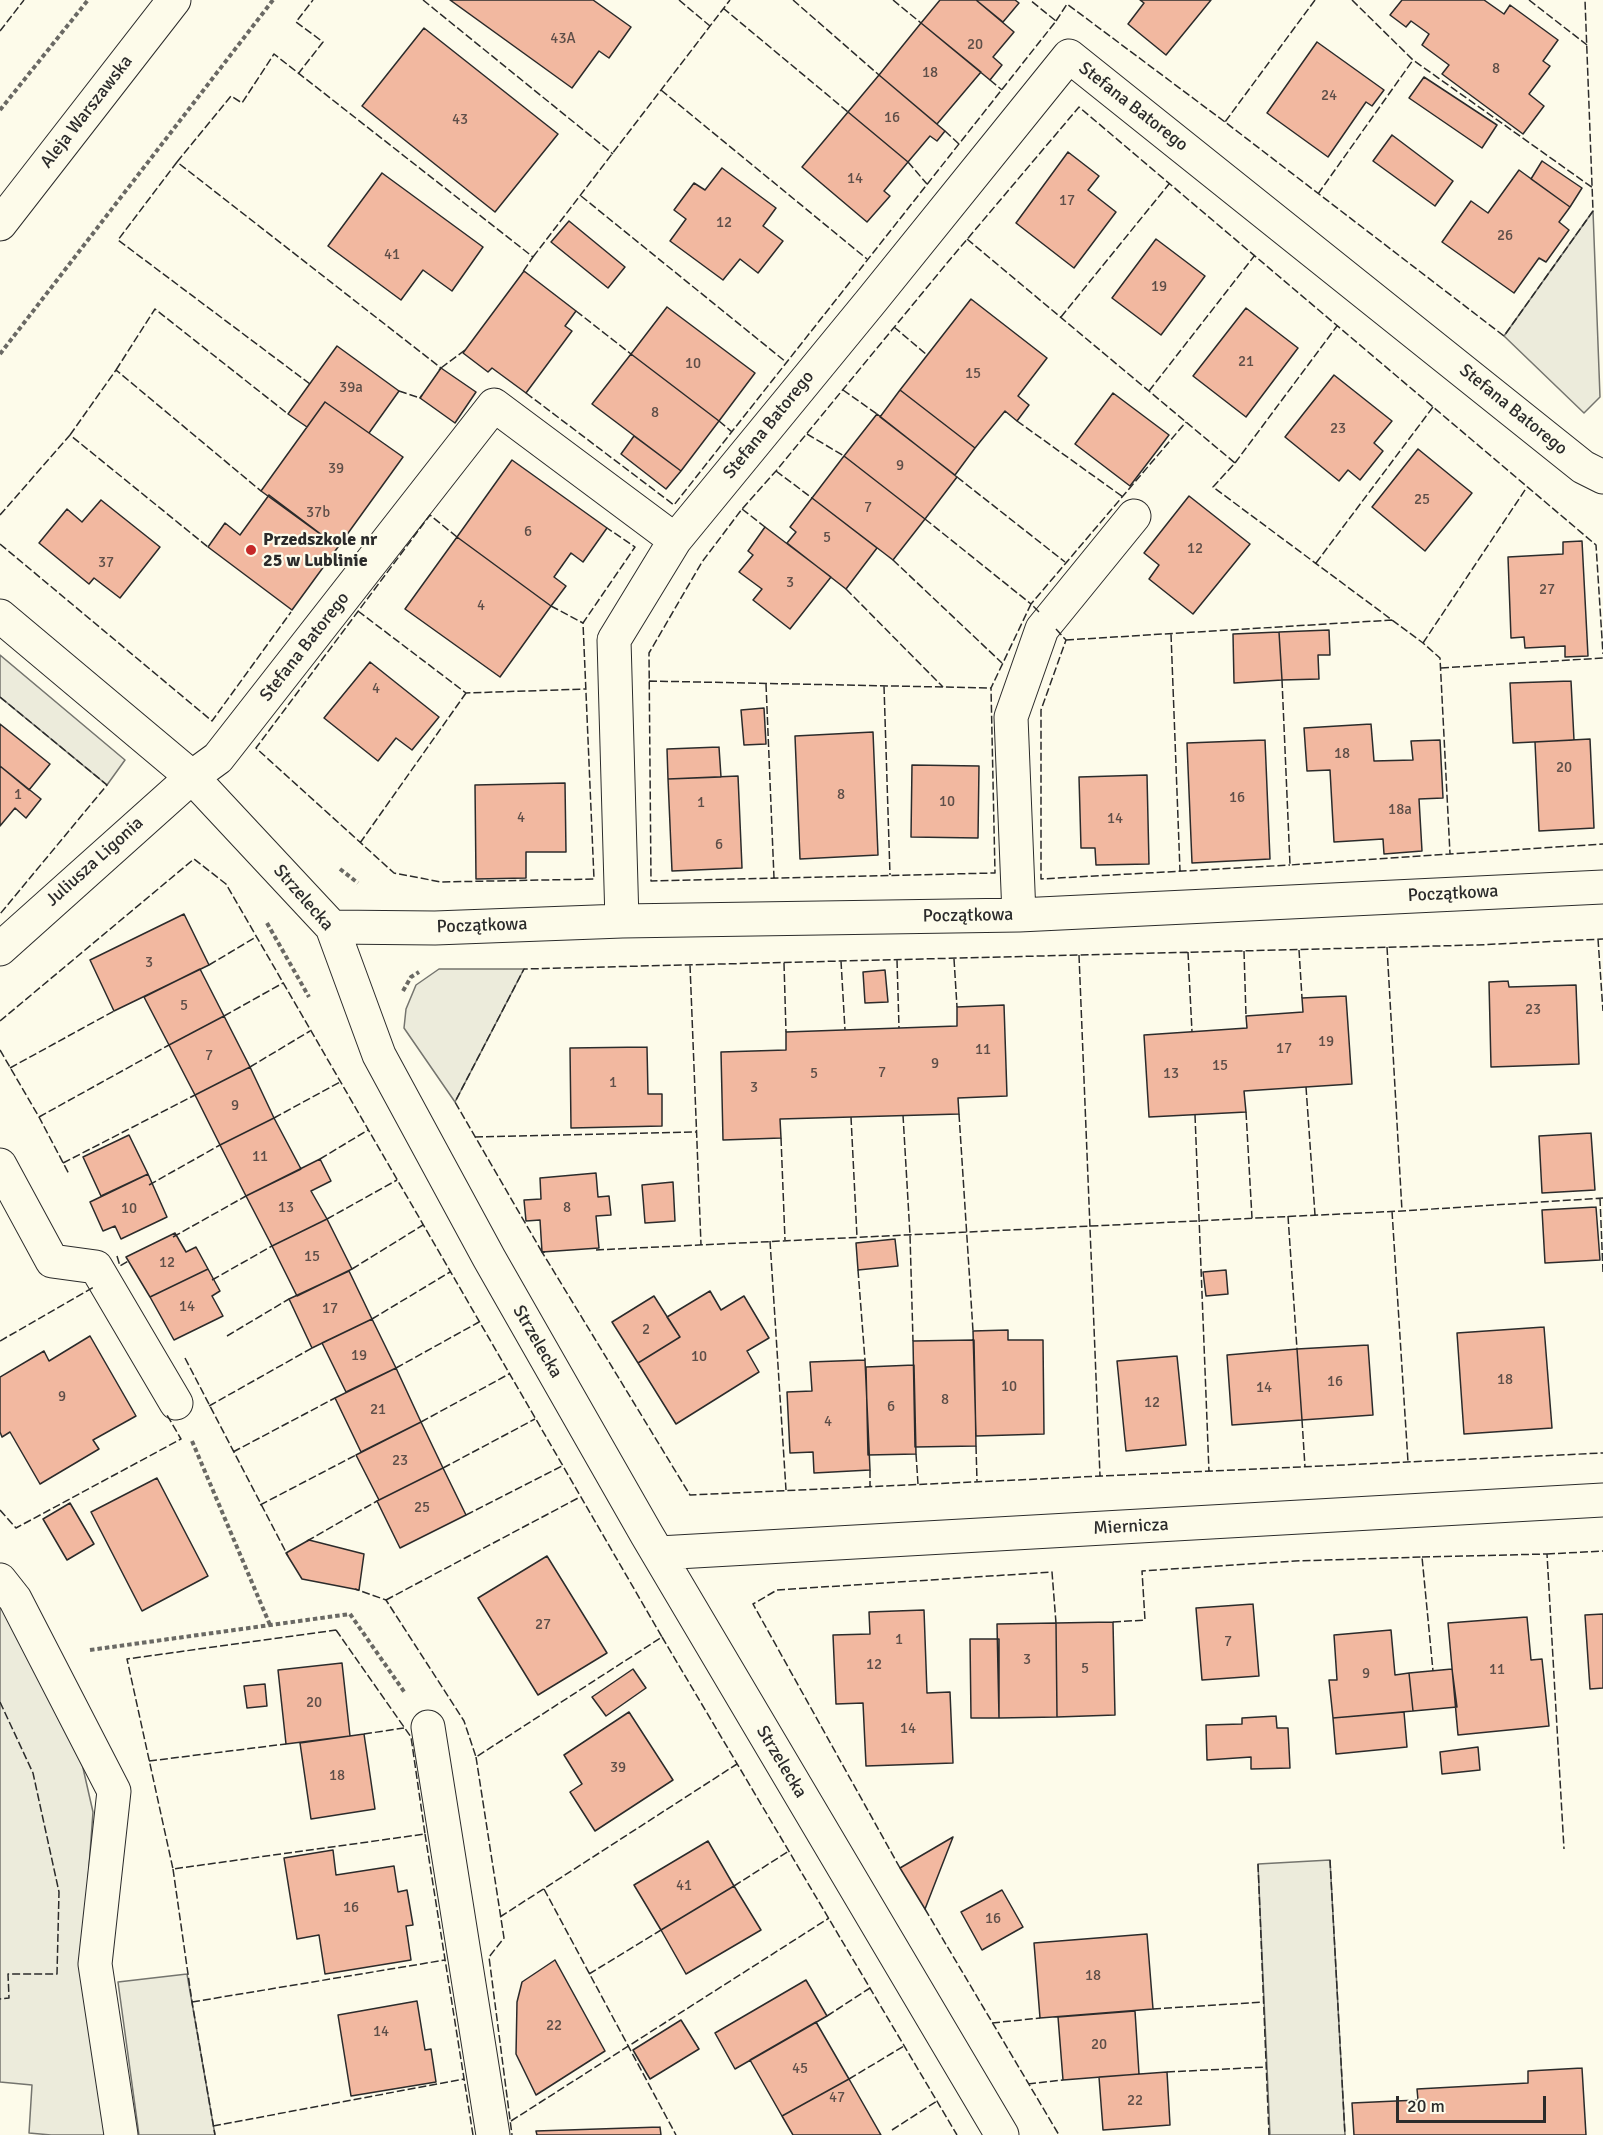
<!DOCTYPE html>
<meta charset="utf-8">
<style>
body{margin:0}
#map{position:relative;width:1603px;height:2135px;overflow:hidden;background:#fdfbea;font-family:Signika,sans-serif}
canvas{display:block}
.scale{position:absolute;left:1396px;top:2096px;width:150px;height:27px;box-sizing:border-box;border:3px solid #2b2b2b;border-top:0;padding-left:8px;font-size:18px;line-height:21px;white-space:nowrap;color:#2b2b2b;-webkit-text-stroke:4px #fdfbea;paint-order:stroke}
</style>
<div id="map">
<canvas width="1603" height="2135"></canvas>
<div class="scale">20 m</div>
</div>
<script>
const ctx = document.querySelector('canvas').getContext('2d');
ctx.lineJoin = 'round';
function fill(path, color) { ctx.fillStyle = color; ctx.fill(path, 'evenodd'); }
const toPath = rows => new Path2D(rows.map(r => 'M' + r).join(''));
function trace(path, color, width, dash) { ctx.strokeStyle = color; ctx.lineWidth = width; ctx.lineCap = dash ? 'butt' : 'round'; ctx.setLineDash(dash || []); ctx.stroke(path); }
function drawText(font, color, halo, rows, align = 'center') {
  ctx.font = font + ' Signika,sans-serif'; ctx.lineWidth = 4.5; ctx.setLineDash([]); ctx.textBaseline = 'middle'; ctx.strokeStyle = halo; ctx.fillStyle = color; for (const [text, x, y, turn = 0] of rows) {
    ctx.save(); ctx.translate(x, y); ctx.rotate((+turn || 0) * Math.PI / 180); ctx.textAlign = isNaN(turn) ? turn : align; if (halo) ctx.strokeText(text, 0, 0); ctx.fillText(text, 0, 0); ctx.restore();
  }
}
const green = toPath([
 [1593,211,1600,397,1584,413,1504,336,1593,211],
 [0,655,125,760,107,785,0,697,0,655],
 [439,969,524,969,455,1102,404,1028,406,1009,416,985,439,969],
 [0,1602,78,1746,93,1812,82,1963,106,2135,51,2135,29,2133,32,2085,0,2082,0,1602],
 [1330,1860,1345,2135,1270,2135,1258,1864,1330,1860],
 [187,1974,215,2135,139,2135,118,1982,187,1974]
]);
fill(green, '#ecebdb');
trace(green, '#74746e', 1.5);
const building = toPath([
 [450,0,593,0,631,27,609,58,599,51,572,88,450,0],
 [940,0,976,0,1014,32,993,57,1002,65,990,80,921,23,940,0],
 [976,0,1015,0,1019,3,1003,22,976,0],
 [1140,0,1211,0,1166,55,1128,24,1144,3,1140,0],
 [1402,0,1484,0,1504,14,1510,5,1558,40,1543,61,1550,66,1529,94,1544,106,1523,134,1442,74,1449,65,1422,45,1429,34,1411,21,1406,27,1390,15,1402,0],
 [921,23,981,72,937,124,879,75,921,23],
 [424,28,558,134,495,212,362,106,424,28],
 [1317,42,1384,90,1372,106,1366,102,1328,157,1267,113,1317,42],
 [879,75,945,131,937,141,930,136,908,162,848,112,879,75],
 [1424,77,1497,125,1482,148,1409,98,1424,77],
 [848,112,908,162,884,191,890,196,867,222,802,167,848,112],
 [1392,135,1453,181,1435,206,1373,161,1392,135],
 [1068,152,1099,176,1088,190,1116,212,1074,268,1016,223,1068,152],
 [1542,161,1582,188,1570,207,1531,179,1542,161],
 [722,168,776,208,763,226,783,241,758,273,740,259,723,280,670,241,686,219,674,210,694,183,705,190,722,168],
 [1519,170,1570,207,1559,222,1569,230,1546,262,1539,258,1514,293,1442,242,1471,201,1488,213,1519,170],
 [382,173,483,247,452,291,423,270,401,300,328,246,382,173],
 [569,221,625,267,608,288,551,242,569,221],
 [1156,239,1205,276,1161,335,1112,298,1156,239],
 [524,271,576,311,565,326,572,331,526,393,492,368,488,372,463,353,524,271],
 [971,299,1047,358,1018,396,1029,405,1017,421,1005,411,975,448,900,390,971,299],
 [667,307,755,373,719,421,631,354,667,307],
 [1246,308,1298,348,1246,417,1193,376,1246,308],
 [337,346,399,391,369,433,325,402,307,427,288,414,337,346],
 [631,354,719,421,681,471,592,404,631,354],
 [441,368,476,392,455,423,420,398,441,368],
 [1334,375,1392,421,1374,443,1383,451,1360,480,1348,470,1339,481,1285,437,1334,375],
 [900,390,975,448,955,475,880,417,900,390],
 [1113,393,1169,435,1130,486,1075,444,1113,393],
 [325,402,403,457,338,547,261,491,325,402],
 [877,414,957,477,925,519,844,456,877,414],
 [634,436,681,471,666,489,621,454,634,436],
 [1418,449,1472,493,1425,551,1372,507,1418,449],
 [844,456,925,519,893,560,812,498,844,456],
 [512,460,607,528,583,562,571,553,554,577,566,586,551,606,457,537,512,460],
 [269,495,338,547,292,610,208,547,225,523,240,535,269,495],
 [1189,496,1250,544,1193,614,1149,579,1159,565,1144,553,1189,496],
 [812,498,877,548,846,589,787,543,796,532,790,527,812,498],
 [101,500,160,547,120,598,94,578,89,584,39,543,67,509,82,522,101,500],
 [765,527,831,577,790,629,753,600,762,589,739,572,753,555,748,551,765,527],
 [457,537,551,606,500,677,405,609,457,537],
 [1582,541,1588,656,1565,657,1565,646,1525,648,1524,637,1511,638,1508,557,1563,554,1563,542,1582,541],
 [1329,630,1330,655,1318,655,1319,679,1282,680,1279,632,1329,630],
 [1279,632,1282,680,1234,683,1233,634,1279,632],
 [370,662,439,717,412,750,396,738,378,761,324,718,370,662],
 [1571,681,1574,740,1513,743,1510,683,1571,681],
 [764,708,766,744,744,745,741,710,764,708],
 [0,724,50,764,29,790,0,766,0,724],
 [1371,724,1374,761,1413,760,1411,741,1440,740,1443,798,1419,799,1422,851,1384,854,1383,839,1334,842,1330,770,1307,771,1304,728,1371,724],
 [873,732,878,855,800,859,795,736,873,732],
 [1590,739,1594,828,1539,831,1535,742,1590,739],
 [1265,740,1270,859,1192,863,1187,743,1265,740],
 [719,747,721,777,668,779,667,749,719,747],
 [912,765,979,766,978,838,911,837,912,765],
 [0,766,41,799,26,818,15,808,0,826,0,766],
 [1147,775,1149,864,1096,865,1095,848,1081,848,1079,777,1147,775],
 [738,776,742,868,672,871,668,779,738,776],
 [565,783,566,852,526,852,526,878,476,879,475,785,565,783],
 [184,914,209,965,114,1011,90,960,184,914],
 [200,969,224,1016,169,1045,144,997,200,969],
 [885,970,888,1002,865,1003,863,972,885,970],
 [1508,981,1509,987,1576,985,1579,1064,1491,1067,1489,982,1508,981],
 [1346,996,1352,1084,1244,1091,1246,1112,1149,1117,1144,1035,1247,1028,1246,1016,1303,1012,1302,998,1346,996],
 [1004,1005,1007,1096,958,1098,959,1114,780,1119,781,1138,723,1140,721,1052,786,1050,786,1032,957,1026,957,1007,1004,1005],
 [224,1016,250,1067,195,1095,169,1045,224,1016],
 [647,1047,648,1094,662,1094,662,1126,571,1128,570,1048,647,1047],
 [250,1067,274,1118,220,1145,195,1095,250,1067],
 [274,1118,301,1169,246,1196,220,1145,274,1118],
 [1591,1133,1595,1190,1542,1193,1539,1136,1591,1133],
 [129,1135,148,1174,101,1196,83,1157,129,1135],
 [320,1159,331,1181,311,1191,327,1219,272,1246,246,1196,320,1159],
 [596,1173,598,1197,609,1196,611,1215,596,1216,599,1248,542,1252,540,1220,526,1221,524,1200,541,1199,540,1178,596,1173],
 [148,1174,167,1217,121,1239,115,1226,103,1231,90,1202,148,1174],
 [673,1182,675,1221,645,1223,642,1185,673,1182],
 [1596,1207,1600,1260,1545,1263,1542,1210,1596,1207],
 [327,1219,352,1269,297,1296,272,1246,327,1219],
 [175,1233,186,1252,196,1247,208,1269,150,1297,126,1257,175,1233],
 [895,1239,898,1266,858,1270,856,1243,895,1239],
 [208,1269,220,1291,212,1296,223,1316,174,1340,150,1297,208,1269],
 [1226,1270,1228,1294,1206,1296,1203,1272,1226,1270],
 [349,1271,372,1319,312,1348,289,1299,349,1271],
 [710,1291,721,1310,744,1296,769,1338,747,1351,759,1372,676,1424,638,1363,680,1337,667,1317,710,1291],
 [654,1296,680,1337,638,1363,612,1322,654,1296],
 [372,1319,396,1368,346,1392,322,1343,372,1319],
 [1544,1327,1552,1428,1464,1434,1457,1333,1544,1327],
 [1008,1330,1008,1340,1043,1340,1044,1434,976,1436,973,1331,1008,1330],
 [90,1336,136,1416,93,1440,99,1449,40,1484,10,1432,2,1437,0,1432,0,1377,44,1351,49,1361,90,1336],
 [974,1340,976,1446,915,1447,913,1341,974,1340],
 [1368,1345,1373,1415,1302,1420,1297,1349,1368,1345],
 [1297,1349,1302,1420,1232,1425,1227,1355,1297,1349],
 [1177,1356,1186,1445,1126,1451,1117,1361,1177,1356],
 [865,1360,870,1470,814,1473,813,1452,790,1453,787,1392,812,1391,810,1362,865,1360],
 [914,1365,916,1454,868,1455,866,1367,914,1365],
 [396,1368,421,1422,361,1452,335,1398,396,1368],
 [421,1422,443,1468,379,1500,356,1455,421,1422],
 [443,1468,466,1515,400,1548,377,1501,443,1468],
 [157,1478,208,1576,142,1611,91,1512,157,1478],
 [70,1503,94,1544,67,1560,43,1519,70,1503],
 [309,1540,364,1554,359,1590,302,1579,286,1553,309,1540],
 [547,1556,607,1653,538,1695,478,1598,547,1556],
 [1253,1604,1259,1676,1202,1680,1196,1608,1253,1604],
 [924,1610,927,1693,950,1692,953,1763,866,1766,863,1703,836,1704,833,1635,870,1634,869,1612,924,1610],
 [1603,1614,1603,1688,1590,1689,1585,1615,1603,1614],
 [1527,1617,1531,1660,1542,1659,1549,1726,1458,1735,1448,1623,1527,1617],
 [1113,1622,1115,1715,1057,1717,1056,1623,1113,1622],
 [1056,1623,1057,1717,999,1718,997,1624,1056,1623],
 [1391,1630,1395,1675,1409,1673,1413,1711,1333,1718,1329,1680,1337,1680,1334,1635,1391,1630],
 [970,1639,999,1639,999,1718,971,1718,970,1639],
 [342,1663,350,1736,286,1744,278,1670,342,1663],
 [633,1669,646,1688,606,1716,592,1697,633,1669],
 [1452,1669,1457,1707,1413,1711,1409,1673,1452,1669],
 [265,1684,267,1706,247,1708,244,1686,265,1684],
 [629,1712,673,1780,595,1831,570,1792,582,1784,564,1755,629,1712],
 [1404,1712,1407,1747,1336,1754,1333,1718,1404,1712],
 [1276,1716,1277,1728,1288,1728,1290,1768,1251,1769,1251,1757,1207,1760,1206,1725,1242,1724,1242,1718,1276,1716],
 [364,1734,375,1809,311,1819,300,1743,364,1734],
 [1478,1747,1480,1770,1442,1774,1440,1752,1478,1747],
 [953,1837,925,1909,900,1868,953,1837],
 [708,1841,734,1886,661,1930,634,1885,708,1841],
 [333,1850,336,1875,394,1866,398,1892,407,1890,413,1925,406,1926,411,1960,325,1974,319,1935,297,1939,284,1858,333,1850],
 [734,1886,761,1930,686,1974,661,1930,734,1886],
 [1002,1890,1023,1927,982,1950,961,1912,1002,1890],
 [1147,1934,1153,2009,1040,2018,1034,1943,1147,1934],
 [555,1960,605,2051,536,2095,516,2054,517,2002,522,1982,555,1960],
 [806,1980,827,2016,735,2069,715,2033,806,1980],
 [417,2001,425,2050,431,2049,436,2082,351,2096,338,2015,417,2001],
 [1135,2011,1139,2074,1063,2080,1058,2017,1135,2011],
 [681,2020,699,2049,650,2079,633,2050,681,2020],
 [816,2022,849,2079,782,2116,750,2060,816,2022],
 [1582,2068,1586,2135,1354,2135,1352,2103,1418,2100,1417,2089,1528,2083,1528,2071,1582,2068],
 [1167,2072,1170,2125,1103,2130,1099,2077,1167,2072],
 [849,2079,881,2135,793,2135,782,2116,849,2079],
 [660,2127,661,2135,537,2135,536,2131,660,2127]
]);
fill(building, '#f2b8a0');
trace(building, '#2b2b2b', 1.5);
const minor = toPath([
 [0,224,174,0],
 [0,616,192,777,332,927,379,1055,489,1258,647,1535,1002,2135],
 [1019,915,1011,717,1042,629,1134,516],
 [622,921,614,640,675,540,872,300,1069,56,1583,467,1603,477],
 [332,927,435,928,622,921,1019,915,1603,887],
 [0,949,192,777,218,758,494,405,675,540],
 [0,1165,52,1261,96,1267,176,1403],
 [659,1553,1603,1500],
 [0,1580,15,1599,114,1791,95,1964,121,2135],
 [428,1727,493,2135]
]);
trace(minor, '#2b2b2b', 35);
trace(toPath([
 [0,110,88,0],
 [0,354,273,0],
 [340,869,358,883],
 [267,923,309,997],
 [403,991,411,977,419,972],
 [192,1441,270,1625],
 [90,1650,350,1614,405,1693]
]), '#6a6964', 4, [4.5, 3]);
trace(minor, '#fdfbea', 33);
trace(toPath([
 [423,0,613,154],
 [679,0,710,26],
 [793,0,879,75],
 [893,0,921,23],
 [1315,0,1225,122,1504,336,1593,211,1585,0],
 [1352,0,1413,60,1593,188],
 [1529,0,1587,45],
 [723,8,848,112],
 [1056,21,1067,4,1225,122],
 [0,31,24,0],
 [298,74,323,42,296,22,313,0],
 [990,80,1002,90],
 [661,90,867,259],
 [945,131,959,144],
 [177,162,231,96,242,103,274,54,533,257,522,273],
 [908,162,927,184],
 [1318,194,1413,60],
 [581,196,786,362],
 [967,239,1235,463,1213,487,1423,643,1440,658,1450,854,1603,844],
 [533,257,730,0],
 [576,311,631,354],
 [1061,317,1169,184],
 [894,327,927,355],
 [441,368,465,350],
 [116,370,155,309,288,414],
 [310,384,118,240,177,162,441,368,439,370],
 [843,390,877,414],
 [399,391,420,398,422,395],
 [1149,391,1255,255],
 [526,393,674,505,1056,21,1030,0],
 [719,421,732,432],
 [1017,421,1123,497],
 [807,434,844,456],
 [70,435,116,370,261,491],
 [1235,463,1337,326],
 [776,471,812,498],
 [957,477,1065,562],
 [742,509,765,527],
 [0,515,70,435,208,547],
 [925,519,1031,604,1186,422],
 [457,537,430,515,256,748,394,873,441,882,594,879,583,623,635,547,607,528],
 [0,544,212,721,291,612],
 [893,560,1002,663],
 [1316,563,1433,407],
 [846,589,943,687],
 [551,606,583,623],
 [358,611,466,693,585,689],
 [1039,612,1031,604,991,688,995,873,651,881,649,653,702,562,742,509,776,471,947,263,1079,107,1596,545,1603,654],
 [1056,629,1066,640,1041,710,1041,879,1290,865],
 [1171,634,1180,871],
 [1066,640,1392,620],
 [1423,643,1527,487],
 [1441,668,1603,658],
 [1282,680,1290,865,1450,854],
 [649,681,991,688],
 [766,684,774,878],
 [884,686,890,875],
 [0,697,107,785,0,914],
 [360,843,466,693],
 [1598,939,1603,1011],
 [1387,947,1402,1211],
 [1299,950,1302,998],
 [1244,951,1246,1016],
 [1188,952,1192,1032],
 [1079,955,1100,1476],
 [954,959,957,1007],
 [897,960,899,1028],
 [841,961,845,1030],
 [784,963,786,1032],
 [209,965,256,937],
 [690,965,701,1245],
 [224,1016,283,983],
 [0,1021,194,859,226,884,662,1637,476,1757,464,1721,386,1600,355,1589],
 [0,1050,39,1117,69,1174],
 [250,1067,310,1031],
 [10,1068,114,1011],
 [1306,1087,1315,1215],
 [1246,1112,1252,1218],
 [959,1114,973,1331],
 [903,1115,910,1235,913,1341],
 [1195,1115,1209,1472],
 [39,1117,169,1045],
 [851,1117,857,1237],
 [274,1118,340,1082],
 [475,1137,697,1132],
 [781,1138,785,1240],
 [320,1159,368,1130],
 [63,1163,195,1095],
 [149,1185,220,1145],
 [1600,1198,1603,1272],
 [1392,1211,1408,1462],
 [1288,1216,1297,1349],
 [327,1219,397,1180],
 [173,1237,246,1196],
 [770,1241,786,1490],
 [596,1250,1402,1211,1603,1198],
 [542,1252,455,1102,524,969,1477,945,1603,939],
 [545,1252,542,1252,690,1495,1603,1453],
 [117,1256,120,1266,130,1260],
 [352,1269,423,1225],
 [858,1270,865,1360],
 [212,1280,272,1246],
 [372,1319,450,1272],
 [227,1336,289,1299],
 [0,1341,94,1287],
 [185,1358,288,1556],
 [396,1368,479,1322],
 [209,1406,312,1348],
 [1302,1420,1305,1467],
 [421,1422,509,1374],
 [976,1446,977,1481],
 [233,1452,335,1398],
 [916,1454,918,1484],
 [443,1468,535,1419],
 [870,1470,870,1486],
 [260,1505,356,1455],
 [0,1510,16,1528,181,1439,167,1415],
 [466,1515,562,1466],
 [307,1541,377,1501],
 [1547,1554,1603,1551],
 [1422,1557,1547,1554,1564,1849],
 [386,1600,580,1497],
 [1113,1622,1145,1620,1142,1571,1295,1561,1422,1557,1433,1671],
 [336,1630,411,1737,425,1834,173,1869,127,1659,336,1630],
 [662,1637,957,2135],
 [0,1702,33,1773,59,1892,57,1974,8,1974,9,1998,0,1999],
 [364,1734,404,1728],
 [476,1757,504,1938,489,1957,512,2135],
 [149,1761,286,1744],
 [425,1834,473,2135],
 [1330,1860,1345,2135],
 [1258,1864,1269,2135],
 [900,1868,753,1604,777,1590,1052,1572,1056,1623],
 [173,1869,192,2002,215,2135],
 [734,1886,789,1851],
 [544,1889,676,2135],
 [925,1909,1059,2135],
 [500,1917,737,1764],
 [589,1974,661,1930],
 [192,2002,445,1960],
 [1153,2009,1264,2002],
 [827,2016,870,1988],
 [992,2023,1040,2018],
 [1167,2072,1266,2067],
 [849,2079,904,2046],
 [1028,2084,1063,2080],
 [511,2121,829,1918],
 [213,2126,464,2079],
 [892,2130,937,2101]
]), '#2b2b2b', 1.5, [8, 3]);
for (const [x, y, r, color] of [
 [251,550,6,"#c62828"]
]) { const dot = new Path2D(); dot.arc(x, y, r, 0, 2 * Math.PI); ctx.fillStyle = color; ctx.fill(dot); trace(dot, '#fdfbea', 2); }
drawText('15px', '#5d4e48', null, [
 ["43A",563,39],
 ["20",975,45],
 ["8",1496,69],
 ["18",930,73],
 ["24",1329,96],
 ["16",892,118],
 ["43",460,120],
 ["14",855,179],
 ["17",1067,201],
 ["12",724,223],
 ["26",1505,236],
 ["41",392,255],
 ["19",1159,287],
 ["21",1246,362],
 ["10",693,364],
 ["15",973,374],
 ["39a",351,388],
 ["8",655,413],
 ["23",1338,429],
 ["9",900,466],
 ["39",336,469],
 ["25",1422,500],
 ["7",868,508],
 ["37b",318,513],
 ["6",528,532],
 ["5",827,538],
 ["12",1195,549],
 ["37",106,563],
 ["3",790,583],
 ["27",1547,590],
 ["4",481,606],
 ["4",376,689],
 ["18",1342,754],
 ["20",1564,768],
 ["1",18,795],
 ["8",841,795],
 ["16",1237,798],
 ["10",947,802],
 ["1",701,803],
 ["18a",1400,810],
 ["4",521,818],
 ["14",1115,819],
 ["6",719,845],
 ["3",149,963],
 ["5",184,1006],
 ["23",1533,1010],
 ["19",1326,1042],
 ["17",1284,1049],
 ["11",983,1050],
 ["7",209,1056],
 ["9",935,1064],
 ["15",1220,1066],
 ["7",882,1073],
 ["5",814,1074],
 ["13",1171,1074],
 ["1",613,1083],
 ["3",754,1088],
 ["9",235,1106],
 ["11",260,1157],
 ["13",286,1208],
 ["8",567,1208],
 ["10",129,1209],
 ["15",312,1257],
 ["12",167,1263],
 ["14",187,1307],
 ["17",330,1309],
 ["2",646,1330],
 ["19",359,1356],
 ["10",699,1357],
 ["18",1505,1380],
 ["16",1335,1382],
 ["10",1009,1387],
 ["14",1264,1388],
 ["9",62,1397],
 ["8",945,1400],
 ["12",1152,1403],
 ["6",891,1407],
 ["21",378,1410],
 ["4",828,1422],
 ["23",400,1461],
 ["25",422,1508],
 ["27",543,1625],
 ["1",899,1640],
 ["7",1228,1642],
 ["3",1027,1660],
 ["12",874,1665],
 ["5",1085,1669],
 ["11",1497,1670],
 ["9",1366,1674],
 ["20",314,1703],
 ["14",908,1729],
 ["39",618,1768],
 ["18",337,1776],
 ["41",684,1886],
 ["16",351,1908],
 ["16",993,1919],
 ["18",1093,1976],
 ["22",554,2026],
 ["14",381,2032],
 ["20",1099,2045],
 ["45",800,2069],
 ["47",837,2098],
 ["22",1135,2101]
]);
drawText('18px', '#2b2b2b', '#fdfbea', [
 ["Stefana Batorego",1133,107,38],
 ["Aleja Warszawska",87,112,-52],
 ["Stefana Batorego",1513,410,39],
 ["Stefana Batorego",769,425,-51],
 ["Stefana Batorego",305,647,-52],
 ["Juliusza Ligonia",95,862,-42],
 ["Początkowa",1453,894,-3],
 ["Strzelecka",303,898,49],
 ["Początkowa",968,916,-1],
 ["Początkowa",482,926,-2],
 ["Strzelecka",537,1342,60],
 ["Miernicza",1131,1527,-3],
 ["Strzelecka",781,1762,59]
]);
drawText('bold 18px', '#2b2b2b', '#fdfbea', [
 ["Przedszkole nr",263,540],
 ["25 w Lublinie",263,561]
], 'left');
</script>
